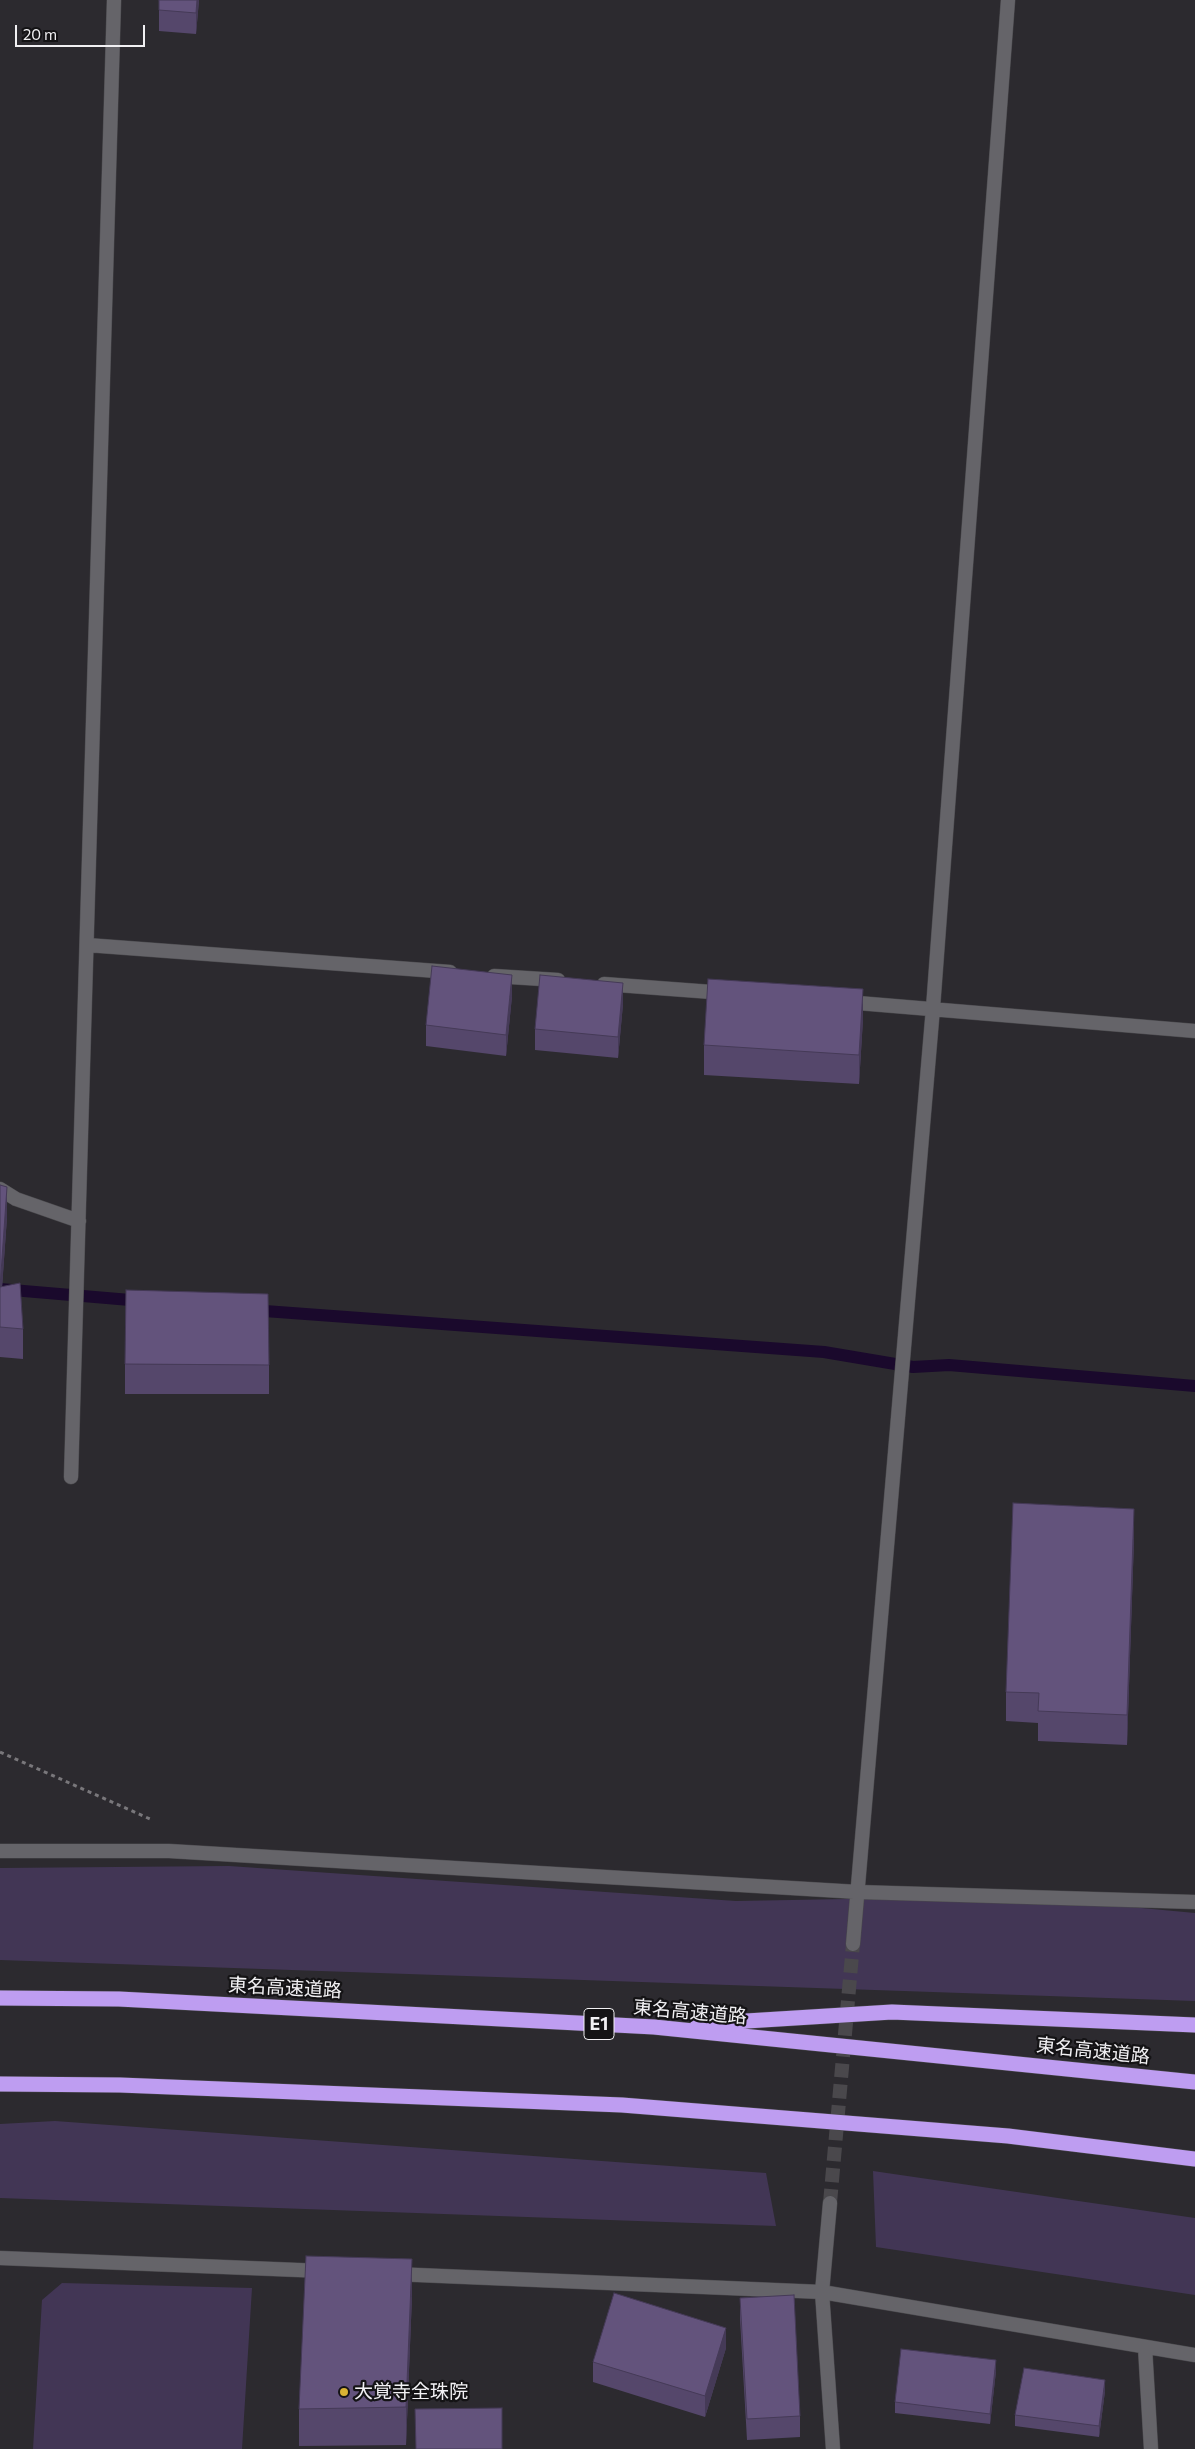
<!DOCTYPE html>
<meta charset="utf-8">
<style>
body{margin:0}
#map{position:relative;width:1195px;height:2449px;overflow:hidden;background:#2c2a2f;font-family:Commissioner,sans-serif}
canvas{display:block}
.scale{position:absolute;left:15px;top:25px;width:130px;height:22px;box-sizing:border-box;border:2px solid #f1f0f3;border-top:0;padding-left:6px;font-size:15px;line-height:18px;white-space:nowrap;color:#f1f0f3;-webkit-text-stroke:4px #141315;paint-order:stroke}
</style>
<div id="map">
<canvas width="1195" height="2449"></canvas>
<div class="scale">20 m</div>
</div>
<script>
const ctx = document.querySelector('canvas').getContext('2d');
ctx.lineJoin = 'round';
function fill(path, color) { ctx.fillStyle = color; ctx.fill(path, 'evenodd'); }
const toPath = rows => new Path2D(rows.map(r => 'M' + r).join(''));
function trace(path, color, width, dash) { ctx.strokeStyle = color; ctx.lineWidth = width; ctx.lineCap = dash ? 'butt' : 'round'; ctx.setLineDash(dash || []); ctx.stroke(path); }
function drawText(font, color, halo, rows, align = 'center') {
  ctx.font = font + ' Commissioner,"Noto Sans JP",sans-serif'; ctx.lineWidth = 4.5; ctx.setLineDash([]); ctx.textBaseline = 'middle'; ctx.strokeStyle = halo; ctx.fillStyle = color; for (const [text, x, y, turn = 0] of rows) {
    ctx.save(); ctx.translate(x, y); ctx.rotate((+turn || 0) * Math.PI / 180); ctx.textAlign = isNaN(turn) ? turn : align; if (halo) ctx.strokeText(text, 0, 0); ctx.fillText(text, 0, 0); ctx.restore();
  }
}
fill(toPath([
 [229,1866,736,1901,1013,1896,1195,1913,1195,2001,0,1960,0,1868],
 [55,2121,766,2173,776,2226,0,2198,0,2124],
 [873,2171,1195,2218,1195,2295,876,2247],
 [62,2283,252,2288,242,2449,33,2449,42,2300]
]), '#423655');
trace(toPath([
 [0,1289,142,1301],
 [251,1310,824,1352,913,1367,949,1365,1195,1386]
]), '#1a092c', 12);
trace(toPath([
 [830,2203,853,1944]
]), '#4a484c', 14, [14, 7]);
const minor = toPath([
 [87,945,450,972],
 [494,976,558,980],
 [604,984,725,993],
 [846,1002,1195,1031],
 [0,1189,16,1199,79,1221],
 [71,1477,114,0],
 [0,1851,169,1851,858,1892,1195,1902],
 [853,1944,933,1008,1008,0],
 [830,2203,822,2292,833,2449],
 [0,2258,323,2271],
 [394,2274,822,2292,1195,2355],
 [1145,2347,1151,2449]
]);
const motorway = toPath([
 [0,1998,119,1999,654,2027,1195,2082],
 [698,2024,892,2012,1195,2025],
 [0,2084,120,2085,622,2105,1008,2136,1195,2159]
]);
trace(minor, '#49484c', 15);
trace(motorway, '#49484c', 16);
trace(toPath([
 [0,1752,150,1819]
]), '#79777b', 3, [4, 4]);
trace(minor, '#656469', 14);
trace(motorway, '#be9df1', 15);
fill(toPath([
 [199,0,196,34,159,31,159,10],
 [512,996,506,1056,426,1046,426,1025],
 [623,1004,618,1058,535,1050,535,1029],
 [863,1019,859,1084,704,1075,704,1045],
 [0,1185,7,1217,2,1287,23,1329,23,1359,0,1357],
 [125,1364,269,1365,269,1394,125,1394],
 [1134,1539,1127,1745,1038,1741,1038,1723,1006,1721,1006,1692],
 [412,2296,406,2445,299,2446,299,2409],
 [740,2298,800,2416,800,2437,747,2440,740,2319],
 [726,2348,705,2417,593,2382,593,2362],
 [996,2371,990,2424,895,2413,895,2402],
 [1105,2391,1099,2437,1015,2426,1015,2415]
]), '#55476b');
fill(toPath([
 [197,0,199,0,196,34,196,13],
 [512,975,512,996,506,1056,506,1035],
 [623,983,623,1004,618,1058,618,1037],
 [863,989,863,1019,859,1084,859,1055],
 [7,1187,7,1217,0,1317,0,1287],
 [1134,1509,1134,1539,1127,1745,1127,1715],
 [412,2259,412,2296,406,2445,406,2407],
 [726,2328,726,2348,705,2417,705,2396],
 [996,2360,996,2371,990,2424,990,2414],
 [1105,2380,1105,2391,1099,2437,1099,2426]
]), '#453a57');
const building = toPath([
 [159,0,197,0,196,13,159,10,159,0],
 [432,966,512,975,506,1035,426,1025,432,966],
 [540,975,623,983,618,1037,535,1029,540,975],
 [708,979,863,989,859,1055,704,1045,708,979],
 [0,1185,7,1187,0,1287,20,1283,23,1329,0,1327,0,1185],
 [126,1290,268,1294,269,1365,125,1364,126,1290],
 [1013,1503,1134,1509,1127,1715,1038,1711,1039,1693,1006,1692,1013,1503],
 [306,2256,412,2259,406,2407,299,2409,306,2256],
 [614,2293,726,2328,705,2396,593,2362,614,2293],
 [794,2295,800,2416,747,2419,740,2298,794,2295],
 [901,2349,996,2360,990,2414,895,2402,901,2349],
 [1024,2368,1105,2380,1099,2426,1015,2415,1024,2368],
 [502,2408,502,2449,416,2449,415,2409,502,2408]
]);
fill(building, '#63537c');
trace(building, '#453a57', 1);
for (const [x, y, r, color] of [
 [344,2392,5,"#d9b334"]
]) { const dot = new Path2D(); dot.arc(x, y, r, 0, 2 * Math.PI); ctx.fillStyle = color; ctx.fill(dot); trace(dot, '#141315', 2); }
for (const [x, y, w] of [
 [599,2024,30]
]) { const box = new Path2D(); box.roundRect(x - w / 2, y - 15.5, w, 31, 4); ctx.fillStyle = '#141315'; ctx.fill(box); trace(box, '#f1f0f3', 1); }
drawText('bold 18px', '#f1f0f3', null, [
 ["E1",599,2024]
]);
drawText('19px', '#f1f0f3', '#141315', [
 ["東名高速道路",285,1988,3],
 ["東名高速道路",690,2012,5],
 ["東名高速道路",1093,2051,6]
]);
drawText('19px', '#f1f0f3', '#141315', [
 ["大覚寺全珠院",354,2392]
], 'left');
</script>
